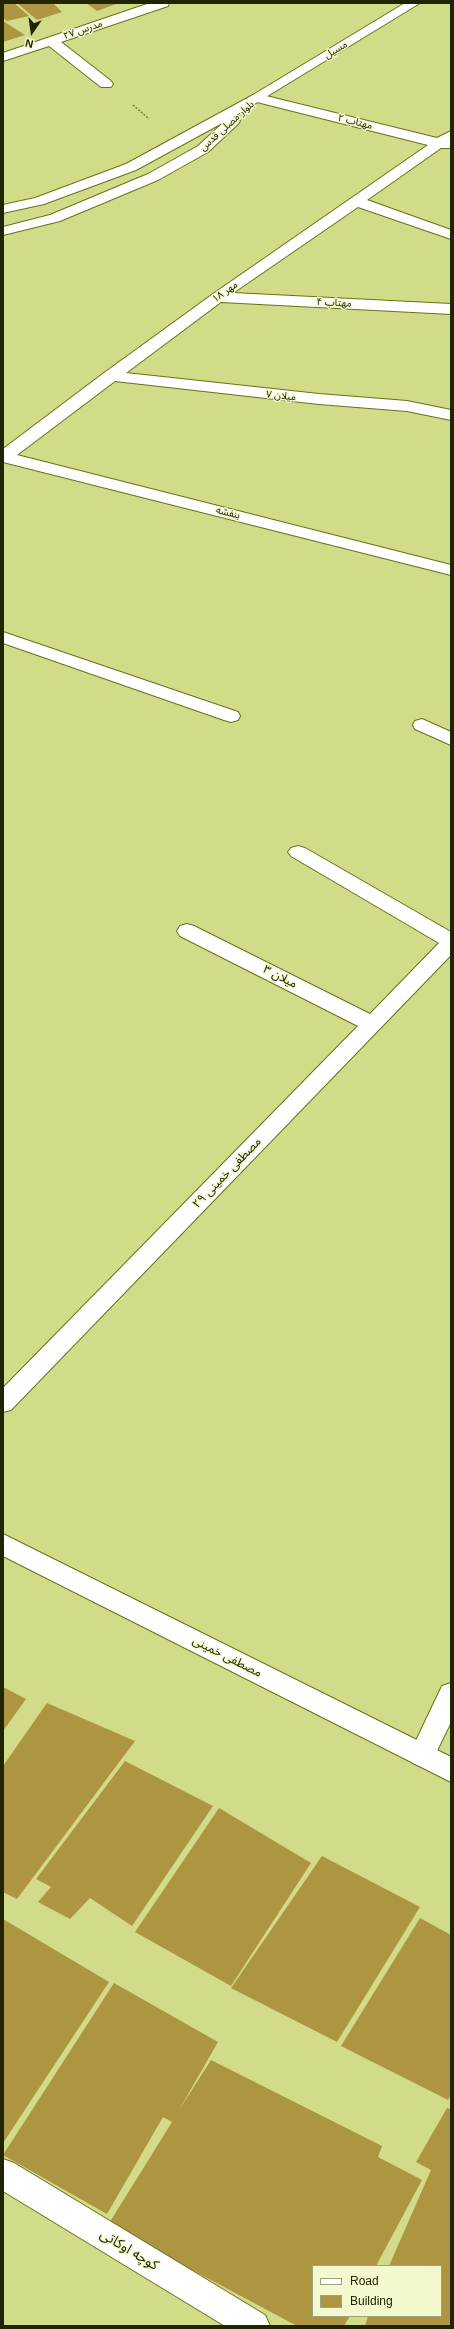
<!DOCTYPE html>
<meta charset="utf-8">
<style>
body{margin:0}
#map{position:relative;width:454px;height:2329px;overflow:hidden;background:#d2db87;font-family:Helvetica,sans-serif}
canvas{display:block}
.frame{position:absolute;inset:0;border:4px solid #212401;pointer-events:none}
.legend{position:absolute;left:312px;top:2265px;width:130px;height:52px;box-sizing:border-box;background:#f3f8cf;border:1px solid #9fa37d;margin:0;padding:5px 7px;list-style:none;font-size:12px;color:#212401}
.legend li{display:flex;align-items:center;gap:8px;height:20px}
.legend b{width:20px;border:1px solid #9fa37d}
.north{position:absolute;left:12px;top:12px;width:40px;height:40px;-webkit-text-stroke:3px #f3f8cf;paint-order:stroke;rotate:193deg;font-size:11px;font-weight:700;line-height:16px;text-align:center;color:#212401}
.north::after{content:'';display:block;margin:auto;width:14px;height:18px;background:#212401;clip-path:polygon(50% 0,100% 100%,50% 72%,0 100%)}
</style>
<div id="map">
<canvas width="454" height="2329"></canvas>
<div class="frame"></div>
<ul class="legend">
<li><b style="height:5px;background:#fff"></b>Road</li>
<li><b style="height:11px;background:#ad9541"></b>Building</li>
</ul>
<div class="north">N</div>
</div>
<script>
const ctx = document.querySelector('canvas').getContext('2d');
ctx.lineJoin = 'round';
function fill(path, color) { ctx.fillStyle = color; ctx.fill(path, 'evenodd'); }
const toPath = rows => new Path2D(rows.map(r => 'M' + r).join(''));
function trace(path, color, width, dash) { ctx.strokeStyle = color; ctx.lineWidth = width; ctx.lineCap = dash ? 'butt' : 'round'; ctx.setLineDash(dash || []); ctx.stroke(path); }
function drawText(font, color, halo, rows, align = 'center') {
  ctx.font = font + ' Helvetica,"Noto Sans Arabic",sans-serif'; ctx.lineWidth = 3; ctx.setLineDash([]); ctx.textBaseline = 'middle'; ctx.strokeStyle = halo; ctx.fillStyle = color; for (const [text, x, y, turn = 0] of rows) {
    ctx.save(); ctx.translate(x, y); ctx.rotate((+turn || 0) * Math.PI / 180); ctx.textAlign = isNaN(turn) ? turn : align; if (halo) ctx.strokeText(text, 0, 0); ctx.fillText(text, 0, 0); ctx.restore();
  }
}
fill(toPath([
 [3,3,14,3,29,16,7,21,3,18],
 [17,3,53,3,62,12,37,20],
 [86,3,119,3,97,11],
 [3,21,25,35,3,42],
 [3,1687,26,1699,3,1731],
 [47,1703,135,1741,17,1899,3,1892,3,1766],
 [125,1761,213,1806,132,1926,90,1898,70,1919,38,1902,51,1887,36,1879],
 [219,1808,311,1863,231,1986,135,1932],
 [322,1856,420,1907,337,2042,231,1988],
 [420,1918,451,1935,451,2095,448,2100,341,2046],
 [3,1919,109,1982,3,2143],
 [114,1983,218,2042,179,2110,211,2060,382,2146,378,2157,422,2180,376,2266,313,2266,313,2316,350,2316,344,2326,297,2326,108,2225,172,2122,163,2117,107,2214,3,2155],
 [447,2108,451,2109,451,2326,365,2326,368,2316,441,2316,441,2266,389,2266,431,2170,416,2162]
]), '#ad9541');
const street = toPath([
 [150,3,169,3,168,6,61,42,111,81,113,84,111,87,101,87,49,46,3,61,3,53,150,3],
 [258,94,437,138,451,131,451,148,441,148,367,200,451,230,451,239,358,207,233,293,451,304,451,314,221,302,126,373,319,394,407,401,451,410,451,420,407,411,319,404,115,381,17,455,451,565,451,575,3,462,3,449,104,373,213,294,428,145,253,101,251,98,253,95,258,94],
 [3,632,238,712,240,716,238,720,231,722,224,720,3,643,3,632],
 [422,719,451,732,451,745,415,729,413,725,415,721,422,719],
 [298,846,305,848,451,932,451,955,11,1410,3,1412,3,1388,358,1026,180,936,177,931,180,926,187,924,194,926,370,1014,439,943,291,856,288,852,291,848,298,846],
 [451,1683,451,1722,431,1763,422,1767,413,1763,409,1755,413,1747,442,1686,451,1683],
 [3,2159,14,2163,265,2315,270,2326,225,2326,3,2191,3,2159]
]);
const secondary = toPath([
 [405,3,420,3,233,117,240,121,238,124,208,152,158,180,60,221,3,235,3,227,50,215,148,174,198,146,224,122,136,170,44,204,3,213,3,205,35,198,126,164,253,95,405,3],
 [3,1534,451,1757,451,1782,3,1556,3,1534]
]);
trace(street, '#6b7118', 2);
trace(secondary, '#6b7118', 2);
trace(toPath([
 [133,105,149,119]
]), '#7d8447', 1.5, [2, 1.5]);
fill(street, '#fff');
fill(secondary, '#fff');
drawText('10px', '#212401', '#f3f8cf', [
 ["مدرس ۲۷",83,30,-19],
 ["مسیل",336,50,-31],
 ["مهتاب ۲",355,122,14],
 ["بلوار مصلی قدس",227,126,-42],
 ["مهر ۱۸",225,292,-35],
 ["مهتاب ۴",334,303,3],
 ["میلان ۷",281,396,6],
 ["بنفشه",228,513,14]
]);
drawText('12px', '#212401', '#f3f8cf', [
 ["میلان ۳",280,977,27],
 ["مصطفی خمینی ۲۹",227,1173,-46],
 ["مصطفی خمینی",227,1657,27]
]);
drawText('14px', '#212401', '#f3f8cf', [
 ["کوچه اوکاتی",129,2250,31]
]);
</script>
